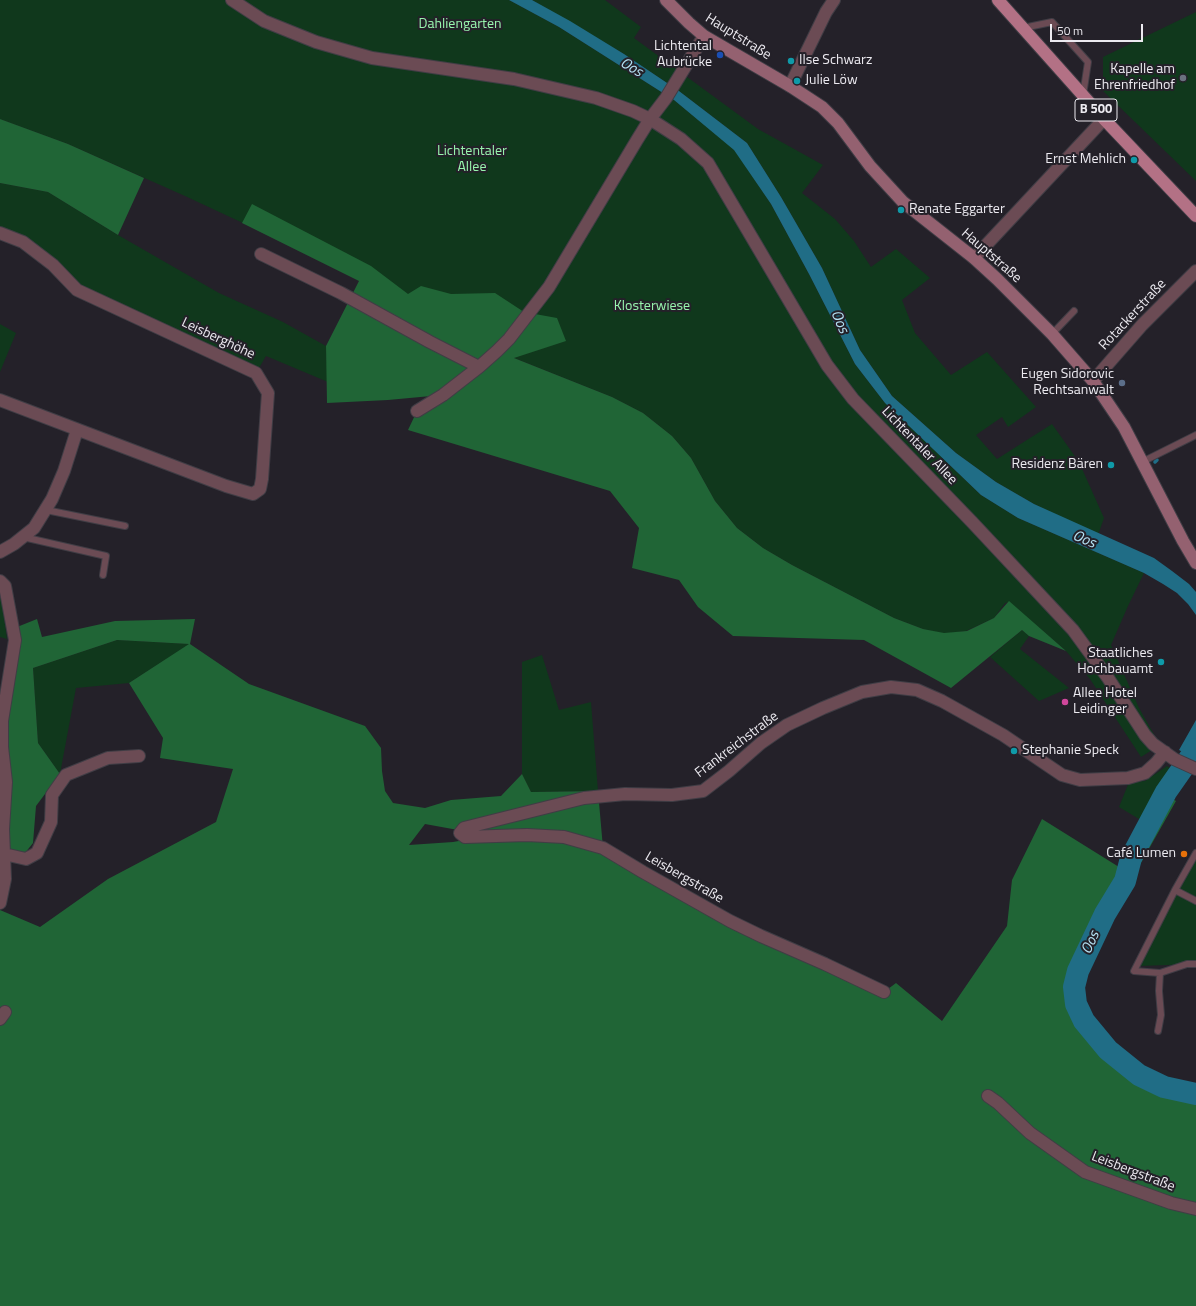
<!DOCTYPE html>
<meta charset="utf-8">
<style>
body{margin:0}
#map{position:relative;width:1196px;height:1306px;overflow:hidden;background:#242129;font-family:"Titillium Web",sans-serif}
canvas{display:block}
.scale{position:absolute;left:1050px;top:24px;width:93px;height:18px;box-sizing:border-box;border:2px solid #eceaf0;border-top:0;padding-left:5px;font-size:12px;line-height:14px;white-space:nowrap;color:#eceaf0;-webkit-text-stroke:3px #242129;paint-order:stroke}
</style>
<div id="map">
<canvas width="1196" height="1306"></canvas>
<div class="scale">50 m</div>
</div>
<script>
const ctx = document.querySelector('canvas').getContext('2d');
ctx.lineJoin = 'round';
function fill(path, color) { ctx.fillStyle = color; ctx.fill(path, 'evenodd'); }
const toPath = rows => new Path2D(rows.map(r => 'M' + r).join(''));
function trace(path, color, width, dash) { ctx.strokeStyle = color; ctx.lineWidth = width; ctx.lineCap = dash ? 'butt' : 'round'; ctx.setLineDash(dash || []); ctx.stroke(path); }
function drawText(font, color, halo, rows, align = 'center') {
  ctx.font = font + ' "Titillium Web",sans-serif'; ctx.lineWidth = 4; ctx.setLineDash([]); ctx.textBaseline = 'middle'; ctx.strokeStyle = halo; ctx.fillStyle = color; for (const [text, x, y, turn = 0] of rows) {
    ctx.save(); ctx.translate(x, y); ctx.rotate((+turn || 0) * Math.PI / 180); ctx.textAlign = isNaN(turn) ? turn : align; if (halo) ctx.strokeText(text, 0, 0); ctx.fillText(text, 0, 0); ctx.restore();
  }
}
fill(toPath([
 [0,0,509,0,559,27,674,100,735,150,771,204,809,274,855,364,885,403,981,495,1018,518,1144,573,1128,606,1111,645,1139,708,1160,745,1141,757,1090,679,1066,651,1009,602,1005,603,994,618,966,631,944,634,923,629,894,618,792,565,763,548,737,528,715,501,691,458,672,436,643,413,612,397,497,351,305,252,185,196,68,144,0,119],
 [532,0,605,0,641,27,634,38,758,129,823,165,802,193,835,219,854,241,871,267,896,249,930,278,902,300,915,333,951,375,987,352,1036,407,1008,427,1002,417,976,435,997,459,1052,424,1079,462,1104,518,1098,535,1034,504,996,482,956,453,892,396,860,350,822,268,781,197,747,143,679,91,624,54],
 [1196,12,1196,181,1103,91,1103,57],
 [0,183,48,192,118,235,219,293,283,322,326,346,328,382,266,356,256,373,77,290,53,265,0,233],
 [0,324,16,333,0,372],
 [0,588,0,589,7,639,0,637],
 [1022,630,1029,636,1020,649,1069,688,1039,701,990,657],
 [117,640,190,644,129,683,76,688,60,774,38,743,33,668],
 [542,655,559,710,591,702,598,791,531,792,522,774,522,662],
 [1167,766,1173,770,1144,822,1119,807,1129,782,1145,781],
 [1196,855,1196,964,1139,966]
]), '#10381c');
fill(toPath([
 [0,119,68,144,144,178,118,235,48,192,0,183],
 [252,204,371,266,408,294,421,286,451,294,495,293,524,312,557,318,566,341,514,358,612,397,643,413,672,436,691,458,715,501,737,528,763,548,792,565,894,618,923,629,944,633,967,631,994,618,1009,601,1066,651,1029,636,1022,630,951,688,864,640,733,636,698,607,679,580,632,568,639,528,610,491,408,430,417,411,442,395,388,400,327,403,326,346,359,281,242,223],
 [37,619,42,637,115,621,195,619,190,644,249,684,365,726,381,748,382,771,385,791,393,803,425,808,451,800,501,796,522,774,531,792,598,791,603,848,643,872,884,992,896,983,942,1021,1007,926,1012,880,1042,819,1119,867,1161,792,1176,801,1108,921,1085,963,1078,986,1081,1005,1097,1032,1137,1069,1167,1083,1196,1089,1196,1306,0,1306,0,910,40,927,108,879,216,822,233,769,160,758,163,738,129,683,189,644,117,640,33,668,38,743,60,774,36,806,33,843,25,853,7,852,2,721,17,627],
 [425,824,458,830,487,836,453,842,409,845]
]), '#206536');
fill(toPath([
 [509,0,532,0,570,21,624,54,679,91,747,143,781,197,822,268,860,350,892,396,956,453,996,482,1034,504,1154,558,1172,571,1189,584,1196,592,1196,615,1188,604,1177,593,1163,584,1144,573,1018,518,981,495,885,403,855,364,809,274,771,204,734,150,674,100,559,27],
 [1196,720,1196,759,1179,750]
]), '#206d86');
trace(toPath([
 [1155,462,1157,460]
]), '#206d86', 3.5);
trace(toPath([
 [1196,749,1166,792,1131,858,1125,881,1105,914,1078,971,1074,987,1076,1004,1084,1021,1108,1050,1139,1075,1164,1087,1196,1094]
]), '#206d86', 22);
const lane = toPath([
 [1023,28,1052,22,1088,62,1083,95],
 [1052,334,1074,311],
 [1142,462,1196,435],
 [46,510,125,526],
 [23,537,106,556,103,575],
 [1196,853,1175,890,1134,971,1160,973,1187,964,1196,964],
 [1175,890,1196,901],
 [1158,1031,1161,1015,1159,991,1160,973]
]);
const street = toPath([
 [232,0,264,21,316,42,372,58,514,79,596,98,633,111,650,119,681,139,708,163,827,365,853,399,972,522,1073,630,1108,678,1145,735,1153,744,1174,759,1196,769],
 [790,86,826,12,834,0],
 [0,233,23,242,53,265,77,290,256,373,268,393,262,479,260,489,253,494,226,486,0,400],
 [261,254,341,293,430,342,479,367],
 [974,258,1104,119],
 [1093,381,1142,325,1196,271],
 [417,411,443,395,479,367,497,351,509,339,549,287,637,140,650,119,666,98,704,36],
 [0,552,14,544,34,528,52,499,64,471,77,430],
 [0,581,5,586,15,640,2,721,2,747,6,782,3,829,5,879,0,903],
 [4,854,26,859,37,853,51,822,52,795,66,775,108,758,139,756],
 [884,992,825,964,761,936,730,921,643,872,603,848,564,837,527,835,465,837,460,833,464,828,584,798,625,794,672,795,703,791,729,771,761,743,787,725,823,708,862,692,891,687,917,690,942,701,1003,735,1062,775,1080,780,1128,778,1145,773,1156,763,1165,752],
 [0,1019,5,1012],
 [988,1096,998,1103,1030,1133,1085,1172,1171,1203,1196,1209]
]);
const secondary = toPath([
 [666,0,689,23,704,36,790,86,822,107,838,123,870,166,903,202,974,258,997,279,1052,334,1093,381,1124,427,1183,541,1196,563]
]);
const primary = toPath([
 [998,0,1104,119,1196,216]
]);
trace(lane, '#403d45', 8);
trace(street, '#403d45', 14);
trace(secondary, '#403d45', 14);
trace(primary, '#403d45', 14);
trace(lane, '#6b4b54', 6);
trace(street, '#6b4b54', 12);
trace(secondary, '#946170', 12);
trace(primary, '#b37185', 12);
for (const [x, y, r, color] of [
 [720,55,4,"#1a4fb4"],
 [791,61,4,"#0f9aa8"],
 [1183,78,4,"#6b7280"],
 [797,81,4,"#0f9aa8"],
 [1134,160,4,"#0f9aa8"],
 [901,210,4,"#0f9aa8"],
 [1122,383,4,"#5c6f8a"],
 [1111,465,4,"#0f9aa8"],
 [1161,662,4,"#0f9aa8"],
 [1065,702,4,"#d1479c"],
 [1014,751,4,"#0f9aa8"],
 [1184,854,4,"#e8710a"]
]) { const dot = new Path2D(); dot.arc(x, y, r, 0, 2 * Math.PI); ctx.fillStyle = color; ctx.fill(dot); trace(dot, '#242129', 1.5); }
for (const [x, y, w] of [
 [1096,110,42]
]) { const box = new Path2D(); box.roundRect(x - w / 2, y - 11, w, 22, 3); ctx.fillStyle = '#242129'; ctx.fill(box); trace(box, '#eceaf0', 1); }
drawText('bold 13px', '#eceaf0', null, [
 ["B 500",1096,110]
]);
drawText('14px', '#98f5ae', '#242129', [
 ["Dahliengarten",460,25],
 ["Lichtentaler",472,152],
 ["Allee",472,168],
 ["Klosterwiese",652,307]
]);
drawText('14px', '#eceaf0', '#242129', [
 ["Hauptstraße",738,37,32],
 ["Hauptstraße",991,256,41],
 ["Rotackerstraße",1133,315,-47],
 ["Leisberghöhe",218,339,25],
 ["Lichtentaler Allee",919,446,46],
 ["Frankreichstraße",737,745,-37],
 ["Leisbergstraße",684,878,30],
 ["Leisbergstraße",1133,1172,21]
]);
drawText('14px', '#eceaf0', '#242129', [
 ["Lichtental",712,47],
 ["Aubrücke",712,63],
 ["Ilse Schwarz",799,61,"left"],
 ["Kapelle am",1175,70],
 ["Ehrenfriedhof",1175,86],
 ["Julie Löw",805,81,"left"],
 ["Ernst Mehlich",1126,160],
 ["Renate Eggarter",909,210,"left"],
 ["Eugen Sidorovic",1114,375],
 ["Rechtsanwalt",1114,391],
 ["Residenz Bären",1103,465],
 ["Staatliches",1153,654],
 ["Hochbauamt",1153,670],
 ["Allee Hotel",1073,694,"left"],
 ["Leidinger",1073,710,"left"],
 ["Stephanie Speck",1022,751,"left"],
 ["Café Lumen",1176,854]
], 'right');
drawText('italic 15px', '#b5e2f4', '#242129', [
 ["Oos",631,68,31],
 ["Oos",839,322,66],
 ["Oos",1084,540,23],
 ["Oos",1091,943,-65]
]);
</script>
